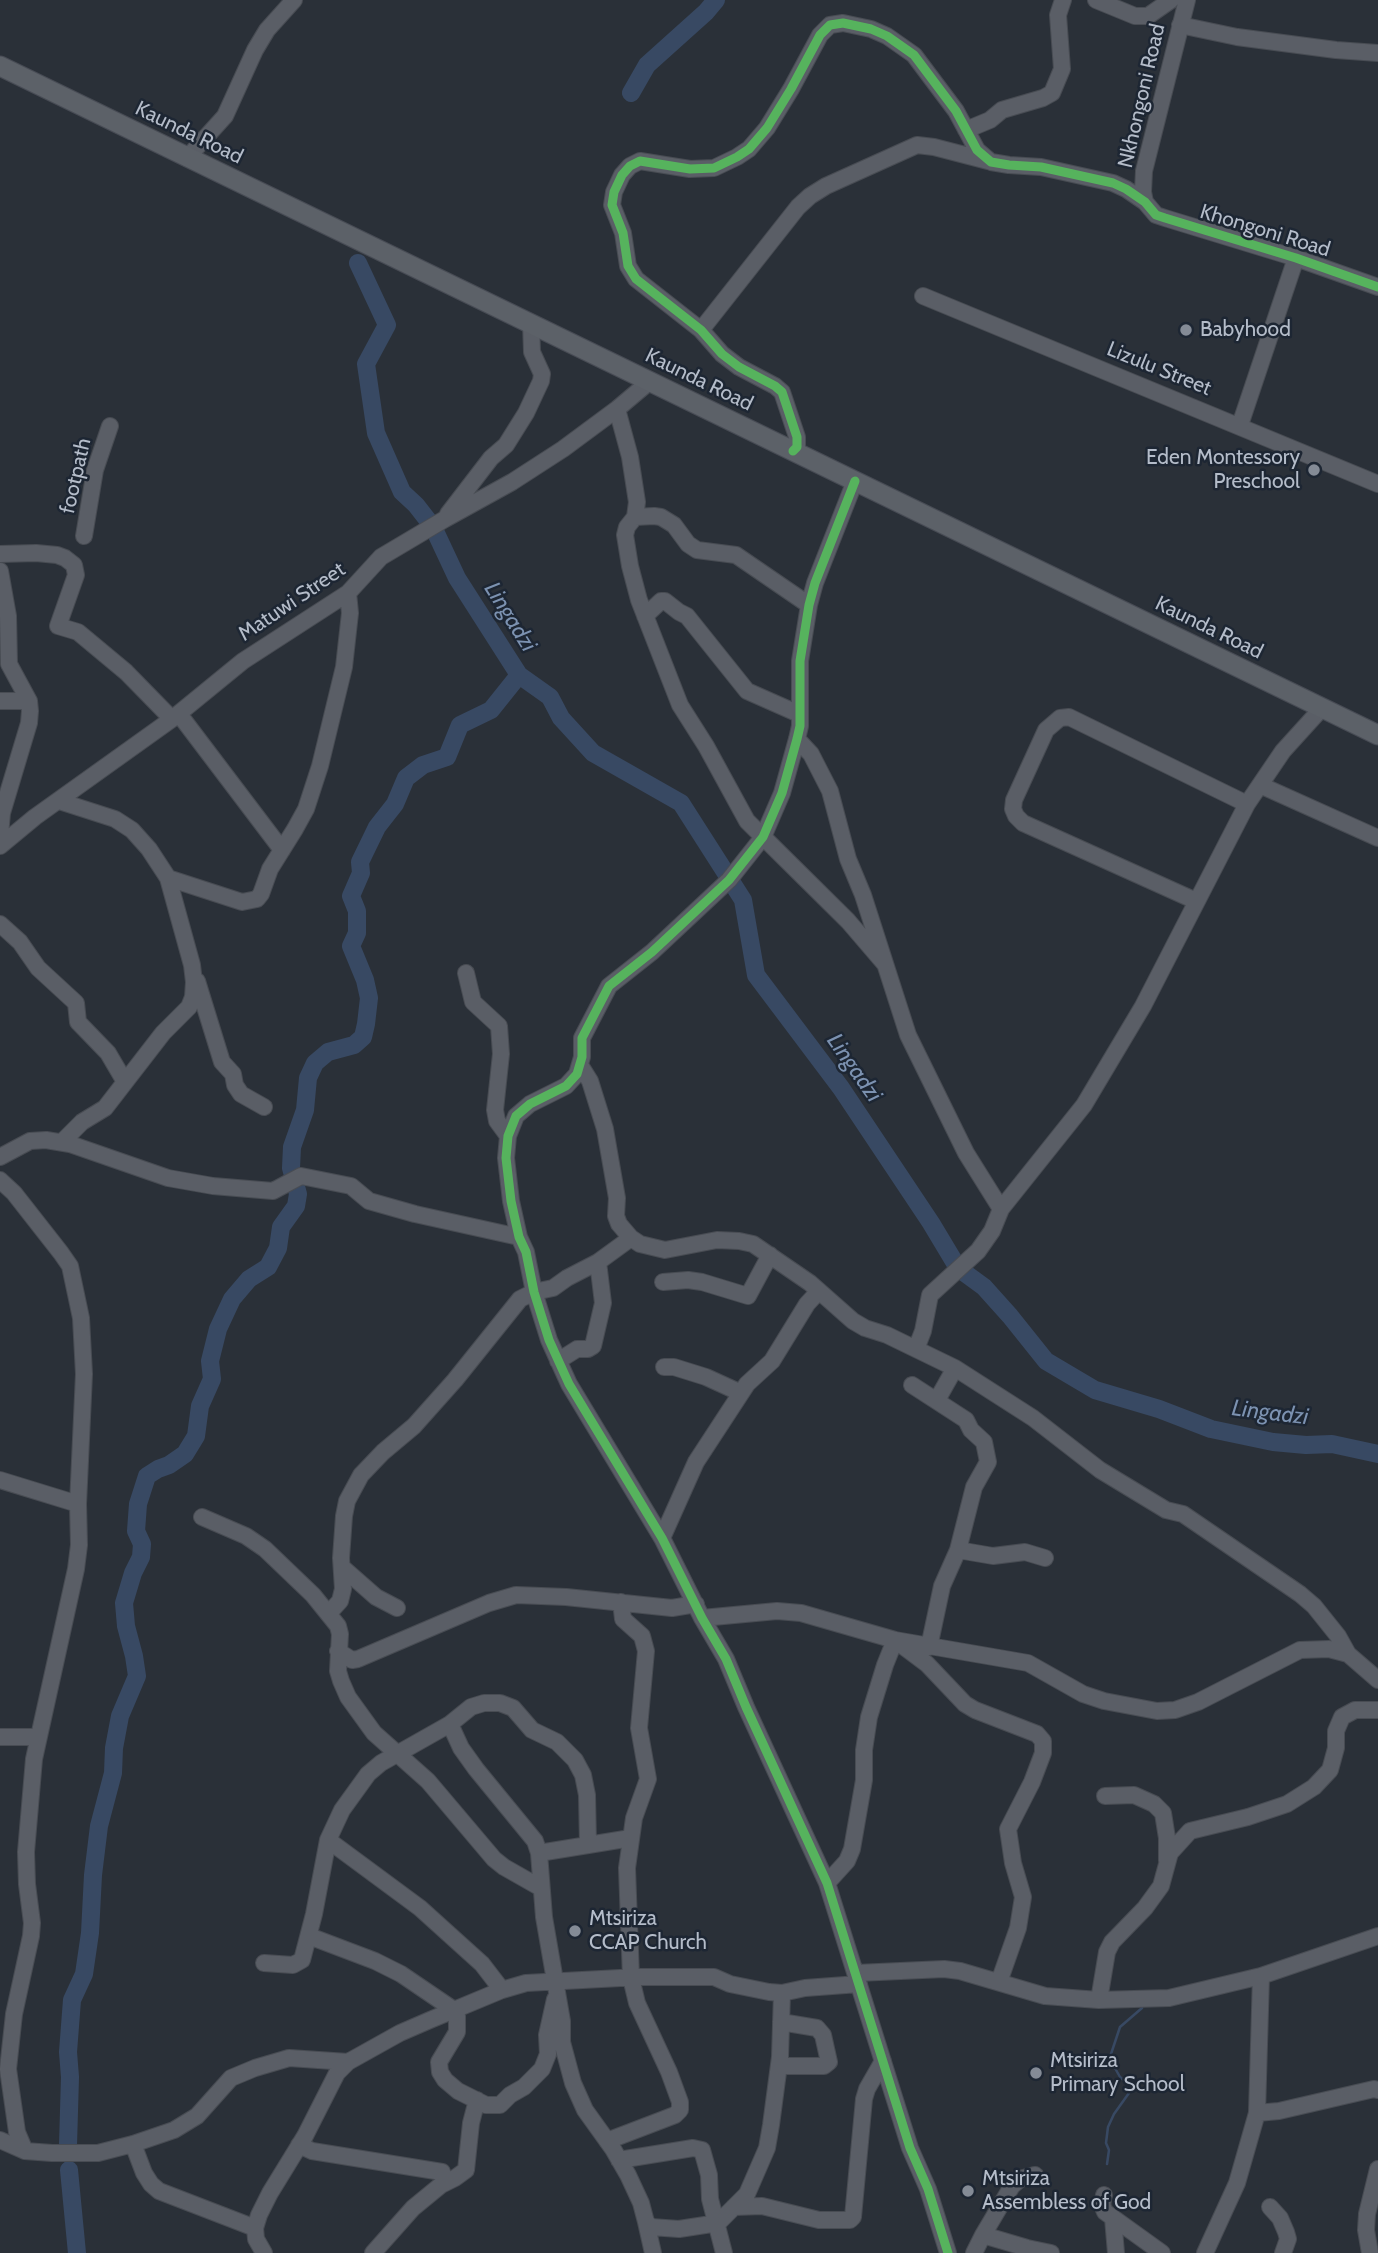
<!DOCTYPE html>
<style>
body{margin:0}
canvas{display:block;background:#2a3038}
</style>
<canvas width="1378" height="2253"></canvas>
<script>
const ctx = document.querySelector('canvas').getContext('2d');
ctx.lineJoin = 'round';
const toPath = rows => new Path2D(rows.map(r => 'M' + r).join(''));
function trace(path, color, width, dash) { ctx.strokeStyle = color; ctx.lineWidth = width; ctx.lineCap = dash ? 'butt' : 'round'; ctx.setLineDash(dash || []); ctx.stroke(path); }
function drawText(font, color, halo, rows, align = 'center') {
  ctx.font = font + ' Cabin,sans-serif'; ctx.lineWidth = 5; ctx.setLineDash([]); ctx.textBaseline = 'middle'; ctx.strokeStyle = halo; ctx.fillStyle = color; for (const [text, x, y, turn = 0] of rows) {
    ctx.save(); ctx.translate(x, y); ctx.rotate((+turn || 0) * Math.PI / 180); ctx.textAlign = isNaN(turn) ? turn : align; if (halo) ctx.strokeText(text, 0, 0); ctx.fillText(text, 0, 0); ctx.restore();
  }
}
trace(toPath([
 [1107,2164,1109,2150,1106,2143,1108,2127,1114,2114,1129,2093,1127,2083,1120,2077,1111,2061,1111,2054,1120,2027,1142,2008,1142,2004]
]), '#384963', 2.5);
trace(toPath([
 [631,93,647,65,706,12,716,0],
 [358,263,387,325,366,364,376,433,402,492,416,505,430,523],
 [435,531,457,578,519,675,550,697,561,718,593,753,681,803,743,900,756,975,841,1088,931,1223,958,1268,984,1287,1010,1316,1046,1361,1095,1390,1159,1409,1211,1429,1273,1442,1306,1445,1332,1444,1378,1454],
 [68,2145,70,2077,68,2052,72,2000,84,1974,90,1933,93,1875,99,1826,113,1773,114,1748,120,1716,137,1676,134,1656,126,1626,124,1603,133,1573,141,1557,142,1544,136,1531,138,1504,147,1476,158,1469,169,1465,185,1454,196,1436,200,1406,212,1379,210,1361,218,1329,232,1299,249,1279,268,1267,278,1248,281,1227,296,1206,298,1194,291,1168,292,1147,305,1110,308,1078,315,1063,328,1052,354,1045,363,1037,366,1024,369,998,365,980,351,946,357,933,357,911,351,896,361,873,360,862,377,827,395,804,406,778,423,765,447,757,460,725,491,710,519,675],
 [69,2170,77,2253]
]), '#384963', 18);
const minor = toPath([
 [1096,0,1135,16,1148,16,1171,0],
 [1180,25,1237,37,1336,50,1378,53],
 [966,130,990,120,1002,110,1043,98,1052,93,1062,69,1058,15,1063,0],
 [187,158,225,116,255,50,267,30,294,0],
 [1145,202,1143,192,1144,171,1187,0],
 [923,296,1378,484],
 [701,330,798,207,810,196,826,186,917,145,934,147,988,161],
 [617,409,630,457,637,502,635,517,627,527,625,535,630,566,639,600,680,705,706,746,747,821,848,921,884,963],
 [1240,425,1296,258],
 [793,451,797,447,797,437,782,392,775,386,739,367,722,354,701,330,636,279,628,266,623,233,612,205,614,192,622,175,630,166,640,161,690,169,714,168,737,157,749,149,767,128,791,89,820,35,830,25,843,23,871,29,887,36,914,55,956,111,977,150,991,162,1009,165,1041,167,1113,183,1126,189,1145,202,1156,215,1165,218,1296,258,1378,287],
 [855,481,815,583,809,605,800,661,800,726,797,739,782,793,763,837,729,880,652,952,609,986,582,1038,582,1057,577,1074,566,1086,530,1104,516,1116,508,1136,506,1158,511,1201,519,1237,526,1252,534,1292,549,1340,569,1384,662,1538,702,1618,726,1659,746,1707,827,1883,910,2148,928,2189,948,2253],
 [448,514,491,458,506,445,526,413,541,381,542,374,532,352,531,323],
 [635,517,654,516,661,517,674,525,688,544,697,550,736,555,809,605],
 [84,536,95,470,110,426],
 [0,554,36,553,57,555,65,558,74,565,76,575,58,626,78,632,126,672,172,719],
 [0,571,8,616,9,664,29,701,30,711,29,723,2,813,0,835],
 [645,616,661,601,665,601,679,612,687,616,747,691,799,714],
 [0,701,29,701],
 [179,714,282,850],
 [797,739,811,754,830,791,848,859,863,895,908,1035,966,1153,1001,1209],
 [1260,785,1378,838],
 [59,801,115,819,132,830,149,849,168,878,192,965,194,982,193,997,189,1007,163,1033,105,1108,82,1122,62,1142],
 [0,846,35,817,172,719,243,661,348,593,381,557,445,519,512,482,563,449,617,409,649,382],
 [168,878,242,902,257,899,261,894,270,869,295,829,306,809,320,766,344,667,350,613,348,593],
 [1196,901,1023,823,1016,816,1013,809,1014,800,1046,730,1060,718,1069,717,1247,804],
 [0,924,20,942,38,968,76,1003,78,1022,108,1053,125,1082],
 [466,973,473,1002,499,1026,501,1054,495,1110,497,1121,508,1136],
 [197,981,222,1062,233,1074,235,1085,241,1094,264,1107],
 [580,1065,590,1081,605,1129,617,1198,616,1216,619,1224,631,1238,640,1244,665,1250,717,1240,739,1241,753,1244,810,1283,853,1321,865,1328,887,1335,955,1368,1033,1418,1100,1470,1166,1510,1183,1514,1300,1594,1314,1606,1338,1636,1348,1654],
 [0,1157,30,1141,46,1140,70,1144,168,1178,213,1186,273,1191,301,1176,351,1186,369,1201,415,1214,519,1237],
 [0,1180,14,1193,61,1253,70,1266,81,1318,84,1374,78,1504,79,1545,76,1569,34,1759,26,1852,27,1884,32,1923,31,1936,14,2014,8,2069,17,2132,25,2151],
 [663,1282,688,1280,702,1282,748,1296,770,1255],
 [916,1349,923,1331,930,1295,978,1251,992,1231,1001,1209,1084,1105,1143,1006,1247,804,1283,751,1322,708],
 [558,1361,577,1349,588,1349,593,1346,603,1303,598,1262],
 [664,1367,674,1367,706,1377,741,1393],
 [912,1385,966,1420,971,1430,984,1442,988,1462,974,1487,958,1550,942,1586,929,1647],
 [937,1400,955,1368],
 [0,1480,78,1504],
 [202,1517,246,1536,265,1549,313,1595,338,1626,340,1634,338,1671,341,1681,348,1697,374,1733,428,1781,494,1859,504,1867,541,1888],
 [662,1538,696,1462,747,1384,772,1361,807,1304,819,1291],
 [958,1550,993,1556,1025,1552,1045,1558],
 [343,1568,376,1597,397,1608],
 [329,1613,340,1601,343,1589,341,1558,344,1516,347,1501,361,1475,383,1452,414,1426,455,1380,520,1299,534,1292,553,1288,567,1278,598,1262,631,1238],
 [702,1618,777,1611,801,1613,895,1640,1028,1663,1083,1694,1104,1701,1157,1711,1175,1710,1198,1702,1300,1650,1329,1649,1348,1654,1378,1680],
 [338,1651,352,1660,358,1659,489,1603,516,1595,566,1597,672,1608,696,1604],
 [450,1724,461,1748,476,1769,535,1841,539,1853,544,1917,562,2021,562,2042,573,2083,585,2110,613,2149,628,2175,641,2203,646,2222,651,2227,679,2229,718,2223,747,2194,767,2148,771,2125,780,2057,782,1993],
 [0,1737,37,1737],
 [1105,1796,1134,1795,1154,1804,1163,1813,1167,1838,1167,1861],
 [328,1840,420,1908,482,1964,502,1990],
 [539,1853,631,1838],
 [827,1883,847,1861,852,1849,864,1780,864,1750,869,1717,885,1665,895,1640,927,1664,965,1704,975,1710,1037,1734,1043,1741,1043,1753,1032,1782,1008,1829,1013,1863,1023,1897,1018,1928,999,1982],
 [309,1936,375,1961,401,1974,454,2010,457,2016,457,2032,439,2062,440,2072,445,2080,458,2091,486,2105,500,2105,510,2095,524,2087,542,2069,548,2054,547,2035,555,1999],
 [264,1963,293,1965,302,1960,314,1914,328,1840,342,1810,368,1774,381,1763,450,1724,471,1707,484,1703,500,1703,513,1708,532,1730,557,1742,575,1760,583,1775,587,1795,588,1844],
 [857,1973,944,1969,960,1971,1045,1996,1099,2000,1169,1998,1261,1976,1378,1936],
 [1099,2000,1107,1952,1112,1942,1145,1908,1161,1886,1170,1853,1190,1831,1248,1817,1287,1804,1314,1787,1330,1770,1336,1748,1336,1731,1342,1717,1355,1710,1378,1710],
 [779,2066,824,2066,829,2062,823,2035,817,2028,781,2022],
 [1257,2113,1279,2111,1374,2089,1378,2090],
 [0,2140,25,2151,52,2153,98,2153,133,2144,174,2130,197,2116,231,2078,255,2068,289,2058,348,2062,400,2033,430,2020,502,1990,526,1983,639,1977,714,1977,730,1984,769,1992,782,1993,805,1988,859,1984],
 [607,2141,675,2115,680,2110,680,2102,669,2072,637,2003,631,1978,627,1868,634,1818,648,1779,639,1728,646,1651,642,1636,623,1619,621,1602],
 [133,2144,144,2173,151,2184,159,2191,255,2228],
 [299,2145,312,2151,442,2172,444,2180,441,2185],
 [619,2160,693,2148,702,2150,709,2175,710,2199,724,2253],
 [1104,2195,1102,2205,1105,2212,1162,2253],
 [734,2207,762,2206,819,2220,850,2220,853,2217,864,2099,867,2089,883,2061],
 [1270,2207,1280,2218,1286,2232,1288,2239,1283,2253],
 [1113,2218,1116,2253],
 [646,2222,653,2253],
 [983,2235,1027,2248,1051,2253],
 [264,2253,256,2239,255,2228,259,2215,270,2193,305,2136,337,2073,348,2062],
 [373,2253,413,2208,441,2185,455,2178,466,2170,471,2123,477,2100],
 [974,2253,983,2235,1012,2186,1020,2179,1035,2175],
 [1205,2253,1237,2183,1257,2113,1261,1976],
 [1370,2253,1366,2230,1367,2214,1378,2169]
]);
const major = toPath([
 [0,66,1378,735]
]);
trace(minor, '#484c53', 18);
trace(major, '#484c55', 21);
trace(minor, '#5a5e66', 16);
trace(major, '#5c6168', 19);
trace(toPath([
 [793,451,797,447,797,437,782,392,775,386,739,367,722,354,701,330,636,279,628,266,623,233,612,205,614,192,622,175,630,166,640,161,690,169,714,168,737,157,749,149,767,128,791,89,820,35,830,25,843,23,871,29,887,36,914,55,956,111,977,150,991,162,1009,165,1041,167,1113,183,1126,189,1145,202,1156,215,1165,218,1296,258,1378,287],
 [855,481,815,583,809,605,800,661,800,726,797,739,782,793,763,837,729,880,652,952,609,986,582,1038,582,1057,577,1074,566,1086,530,1104,516,1116,508,1136,506,1158,511,1201,519,1237,526,1252,534,1292,549,1340,569,1384,662,1538,702,1618,726,1659,746,1707,827,1883,910,2148,928,2189,948,2253]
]), '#56b35d', 9);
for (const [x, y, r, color] of [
 [1186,330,7,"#848b96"],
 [1314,470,7,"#848b96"],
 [575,1931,7,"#848b96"],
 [1036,2073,7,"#848b96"],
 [968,2191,7,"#848b96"]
]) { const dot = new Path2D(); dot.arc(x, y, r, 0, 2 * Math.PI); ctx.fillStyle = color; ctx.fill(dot); trace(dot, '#1d2633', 2.5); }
drawText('21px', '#b4bcc9', '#1d2633', [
 ["Nkhongoni Road",1142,96,-77],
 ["Kaunda Road",189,133,26],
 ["Khongoni Road",1265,231,17],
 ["Lizulu Street",1159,369,22],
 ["Kaunda Road",699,380,26],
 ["footpath",76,476,-77],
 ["Matuwi Street",292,602,-34],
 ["Kaunda Road",1209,628,26]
]);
drawText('21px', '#b4bcc9', '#1d2633', [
 ["Babyhood",1200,330],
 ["Eden Montessory",1300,458,"right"],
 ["Preschool",1300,482,"right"],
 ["Mtsiriza",589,1919],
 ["CCAP Church",589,1943],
 ["Mtsiriza",1050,2061],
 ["Primary School",1050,2085],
 ["Mtsiriza",982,2179],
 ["Assembless of God",982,2203]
], 'left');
drawText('italic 23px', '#7c92b1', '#1d2633', [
 ["Lingadzi",510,617,58],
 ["Lingadzi",854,1068,55],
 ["Lingadzi",1270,1413,7]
]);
</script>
